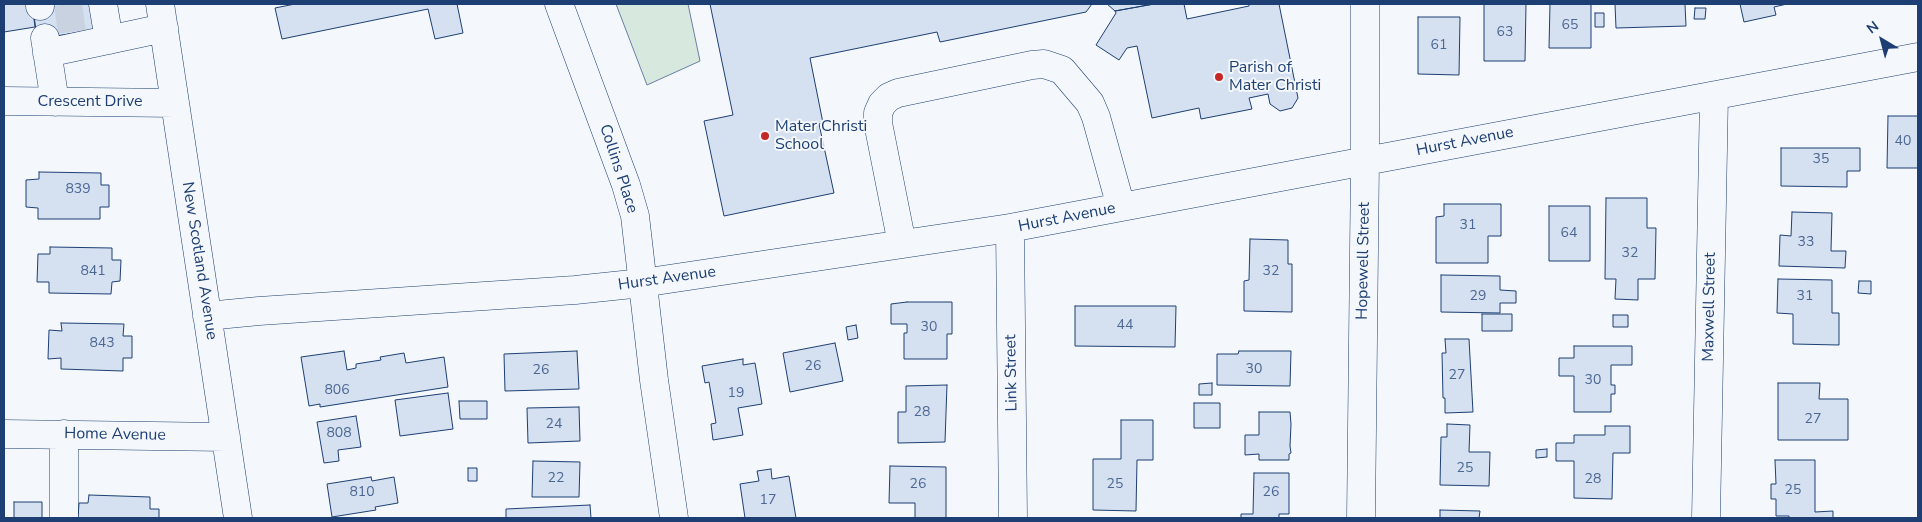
<!DOCTYPE html>
<style>
body{margin:0}
#map{position:relative;width:1922px;height:522px;overflow:hidden;background:#f4f7fb;font-family:"Nunito Sans",sans-serif}
canvas{display:block}
.frame{position:absolute;inset:0;border:5px solid #1d3f73;pointer-events:none}
.north{position:absolute;left:1857px;top:15px;width:50px;height:50px;-webkit-text-stroke:4px #f4f7fb;paint-order:stroke;rotate:323deg;font-size:14px;font-weight:700;line-height:20px;text-align:center;color:#1d3f73}
.north::after{content:'';display:block;margin:auto;width:18px;height:22px;background:#1d3f73;clip-path:polygon(50% 0,100% 100%,50% 72%,0 100%)}
</style>
<div id="map">
<canvas width="1922" height="522"></canvas>
<div class="frame"></div>
<div class="north">N</div>
</div>
<script>
const ctx = document.querySelector('canvas').getContext('2d');
ctx.lineJoin = 'round';
function fill(path, color) { ctx.fillStyle = color; ctx.fill(path, 'evenodd'); }
const toPath = rows => new Path2D(rows.map(r => 'M' + r).join(''));
function trace(path, color, width, dash) { ctx.strokeStyle = color; ctx.lineWidth = width; ctx.lineCap = dash ? 'butt' : 'round'; ctx.setLineDash(dash || []); ctx.stroke(path); }
function drawText(font, color, halo, rows, align = 'center') {
  ctx.font = font + ' "Nunito Sans",sans-serif'; ctx.lineWidth = 4; ctx.setLineDash([]); ctx.textBaseline = 'middle'; ctx.strokeStyle = halo; ctx.fillStyle = color; for (const [text, x, y, turn = 0] of rows) {
    ctx.save(); ctx.translate(x, y); ctx.rotate((+turn || 0) * Math.PI / 180); ctx.textAlign = isNaN(turn) ? turn : align; if (halo) ctx.strokeText(text, 0, 0); ctx.fillText(text, 0, 0); ctx.restore();
  }
}
const green = toPath([
 [616,4,688,4,700,61,647,85,616,4]
]);
fill(green, '#d7e8df');
trace(green, '#687fa3', 1);
const building = toPath([
 [4,4,32,4,35,27,4,32,4,4],
 [56,4,97,4,100,29,37,39,33,7,56,4],
 [295,4,457,4,463,33,435,39,428,9,282,39,275,8,295,4],
 [710,4,1092,4,1086,12,940,42,937,32,810,58,823,123,819,124,834,193,724,216,704,121,733,115,710,4],
 [1107,4,1154,4,1115,11,1107,4],
 [1154,4,1184,4,1187,19,1249,6,1249,4,1279,4,1298,98,1292,108,1280,111,1270,104,1268,94,1249,98,1252,109,1201,119,1199,108,1152,118,1137,46,1127,48,1119,60,1096,45,1116,13,1115,11,1154,4],
 [1484,4,1526,4,1525,61,1484,61,1484,4],
 [1550,4,1591,4,1591,48,1549,48,1550,4],
 [1615,4,1685,4,1686,26,1616,28,1615,4],
 [1740,4,1787,4,1774,7,1776,15,1744,22,1740,4],
 [1695,8,1706,8,1705,19,1694,19,1695,8],
 [1595,13,1604,13,1604,27,1595,27,1595,13],
 [1418,17,1460,17,1459,75,1418,74,1418,17],
 [1888,116,1918,116,1918,168,1887,168,1888,116],
 [1781,148,1860,148,1860,171,1847,171,1847,187,1781,186,1781,148],
 [39,172,101,173,101,185,109,185,109,207,100,207,100,219,38,219,38,208,26,207,26,180,39,179,39,172],
 [1606,198,1647,198,1647,228,1656,228,1655,279,1638,279,1638,300,1615,299,1616,279,1605,279,1606,198],
 [1444,204,1501,204,1501,236,1488,236,1488,263,1436,263,1436,217,1444,216,1444,204],
 [1549,206,1590,206,1590,261,1549,261,1549,206],
 [1792,212,1832,213,1831,251,1846,251,1845,268,1779,266,1780,235,1791,236,1792,212],
 [1250,239,1288,240,1288,264,1292,264,1292,312,1244,311,1244,281,1249,280,1250,239],
 [50,247,112,248,112,260,121,260,120,281,112,282,111,294,49,293,49,282,37,282,38,254,50,254,50,247],
 [1441,275,1500,276,1500,290,1516,291,1516,303,1500,303,1500,313,1441,312,1441,275],
 [1778,279,1832,280,1832,313,1839,313,1839,345,1793,344,1793,314,1777,313,1778,279],
 [1859,281,1871,281,1871,294,1858,293,1859,281],
 [907,302,952,302,952,334,947,334,947,359,904,359,904,333,907,333,907,324,891,324,891,304,907,302],
 [1075,306,1176,306,1175,347,1075,346,1075,306],
 [1482,314,1512,314,1512,331,1482,331,1482,314],
 [1613,315,1628,315,1628,327,1613,327,1613,315],
 [61,323,124,324,123,336,132,336,132,358,123,358,123,371,61,369,61,358,48,359,49,330,62,331,61,323],
 [856,325,858,338,848,340,846,327,856,325],
 [1445,339,1469,339,1473,412,1445,413,1445,398,1443,398,1442,353,1446,353,1445,339],
 [835,343,843,381,790,392,783,353,835,343],
 [1574,346,1632,346,1632,365,1611,365,1611,385,1615,385,1615,394,1611,394,1611,412,1574,412,1574,376,1559,376,1559,358,1574,358,1574,346],
 [344,351,347,370,356,368,356,364,381,360,380,357,404,353,406,363,444,357,448,387,320,407,320,404,309,406,301,357,344,351],
 [577,351,579,389,505,391,504,354,577,351],
 [1239,351,1291,351,1290,386,1217,385,1217,354,1238,354,1239,351],
 [743,359,743,365,755,363,762,404,738,408,743,435,713,440,711,424,716,423,709,382,705,383,702,366,743,359],
 [1212,383,1212,395,1199,395,1199,384,1212,383],
 [1778,383,1820,383,1819,399,1848,399,1848,440,1778,440,1778,383],
 [947,385,945,442,898,443,898,412,906,412,906,386,947,385],
 [448,393,453,429,400,436,395,400,448,393],
 [459,401,487,401,487,419,460,419,459,401],
 [1194,403,1220,403,1220,428,1194,428,1194,403],
 [579,407,580,441,528,443,527,408,579,407],
 [1259,412,1290,412,1291,424,1290,446,1291,453,1289,454,1289,460,1259,460,1259,454,1245,455,1245,435,1259,435,1259,412],
 [356,416,361,447,338,450,339,461,324,463,317,422,356,416],
 [1121,420,1153,420,1153,460,1137,460,1136,511,1093,510,1093,459,1121,459,1121,420],
 [1447,424,1470,425,1469,452,1490,452,1489,486,1440,485,1441,437,1447,437,1447,424],
 [1605,426,1630,426,1630,453,1613,453,1612,499,1574,498,1574,461,1556,461,1556,443,1574,443,1574,435,1605,435,1605,426],
 [1547,449,1547,457,1536,458,1536,450,1547,449],
 [1775,460,1815,460,1815,512,1833,511,1833,518,1789,518,1789,516,1776,516,1776,499,1771,499,1771,484,1776,484,1775,460],
 [533,461,580,462,579,497,532,497,533,461],
 [890,466,946,467,946,518,915,518,915,503,889,503,890,466],
 [468,468,477,468,477,481,468,481,468,468],
 [771,469,772,479,789,476,796,518,745,518,740,484,759,481,757,471,771,469],
 [1254,473,1289,473,1289,514,1279,514,1279,518,1241,518,1241,514,1253,514,1254,473],
 [371,477,372,481,394,477,398,503,375,507,376,510,332,517,327,484,371,477],
 [89,495,150,497,150,509,159,509,159,518,78,518,79,503,88,503,89,495],
 [14,502,42,502,42,518,14,518,14,502],
 [590,505,591,518,506,518,506,509,590,505],
 [1440,510,1480,511,1479,518,1440,518,1440,510]
]);
fill(building, '#d5e0f0');
trace(building, '#1d3f73', 1);
trace(toPath([
 [68,4,72,33]
]), '#c9d2e0', 28, [28, 14]);
const minor = toPath([
 [40,4,40,6],
 [103,4,109,40],
 [160,4,238,518],
 [559,4,626,185,635,216,654,380,674,518],
 [45,38,55,102],
 [47,53,164,28],
 [4,101,175,103],
 [1010,228,1013,518],
 [902,244,878,123,878,113,882,104,889,97,898,93,1032,65,1044,64,1062,70,1090,103,1096,117,1121,207],
 [207,316,259,311,575,290,642,283,1010,228,1918,57],
 [4,434,226,437],
 [64,518,64,434],
 [1361,518,1365,161,1365,4],
 [1706,518,1714,96]
]);
trace(minor, '#1d3f73', 29);
trace(minor, '#f4f7fb', 28);
for (const [x, y, r, color] of [
 [1219,77,5,"#c62828"],
 [765,136,5,"#c62828"]
]) { const dot = new Path2D(); dot.arc(x, y, r, 0, 2 * Math.PI); ctx.fillStyle = color; ctx.fill(dot); trace(dot, '#f4f7fb', 2); }
drawText('14px', '#4b6792', null, [
 ["65",1570,26],
 ["63",1505,33],
 ["61",1439,46],
 ["40",1903,142],
 ["35",1821,160],
 ["839",78,190],
 ["31",1468,226],
 ["64",1569,234],
 ["33",1806,243],
 ["32",1630,254],
 ["841",93,272],
 ["32",1271,272],
 ["29",1478,297],
 ["31",1805,297],
 ["44",1125,326],
 ["30",929,328],
 ["843",102,344],
 ["26",813,367],
 ["30",1254,370],
 ["26",541,371],
 ["27",1457,376],
 ["30",1593,381],
 ["806",337,391],
 ["19",736,394],
 ["28",922,413],
 ["27",1813,420],
 ["24",554,425],
 ["808",339,434],
 ["25",1465,469],
 ["22",556,479],
 ["28",1593,480],
 ["26",918,485],
 ["25",1115,485],
 ["25",1793,491],
 ["810",362,493],
 ["26",1271,493],
 ["17",768,501]
]);
drawText('16px', '#1d3f73', '#f4f7fb', [
 ["Parish of",1229,68],
 ["Mater Christi",1229,86],
 ["Mater Christi",775,127],
 ["School",775,145]
], 'left');
drawText('16px', '#1d3f73', '#f4f7fb', [
 ["Crescent Drive",90,102],
 ["Hurst Avenue",1465,142,-11],
 ["Collins Place",618,169,72],
 ["Hurst Avenue",1067,218,-11],
 ["New Scotland Avenue",199,261,81],
 ["Hopewell Street",1364,261,-89],
 ["Hurst Avenue",667,279,-8],
 ["Maxwell Street",1710,307,-89],
 ["Link Street",1012,373,-91],
 ["Home Avenue",115,435,1]
]);
</script>
